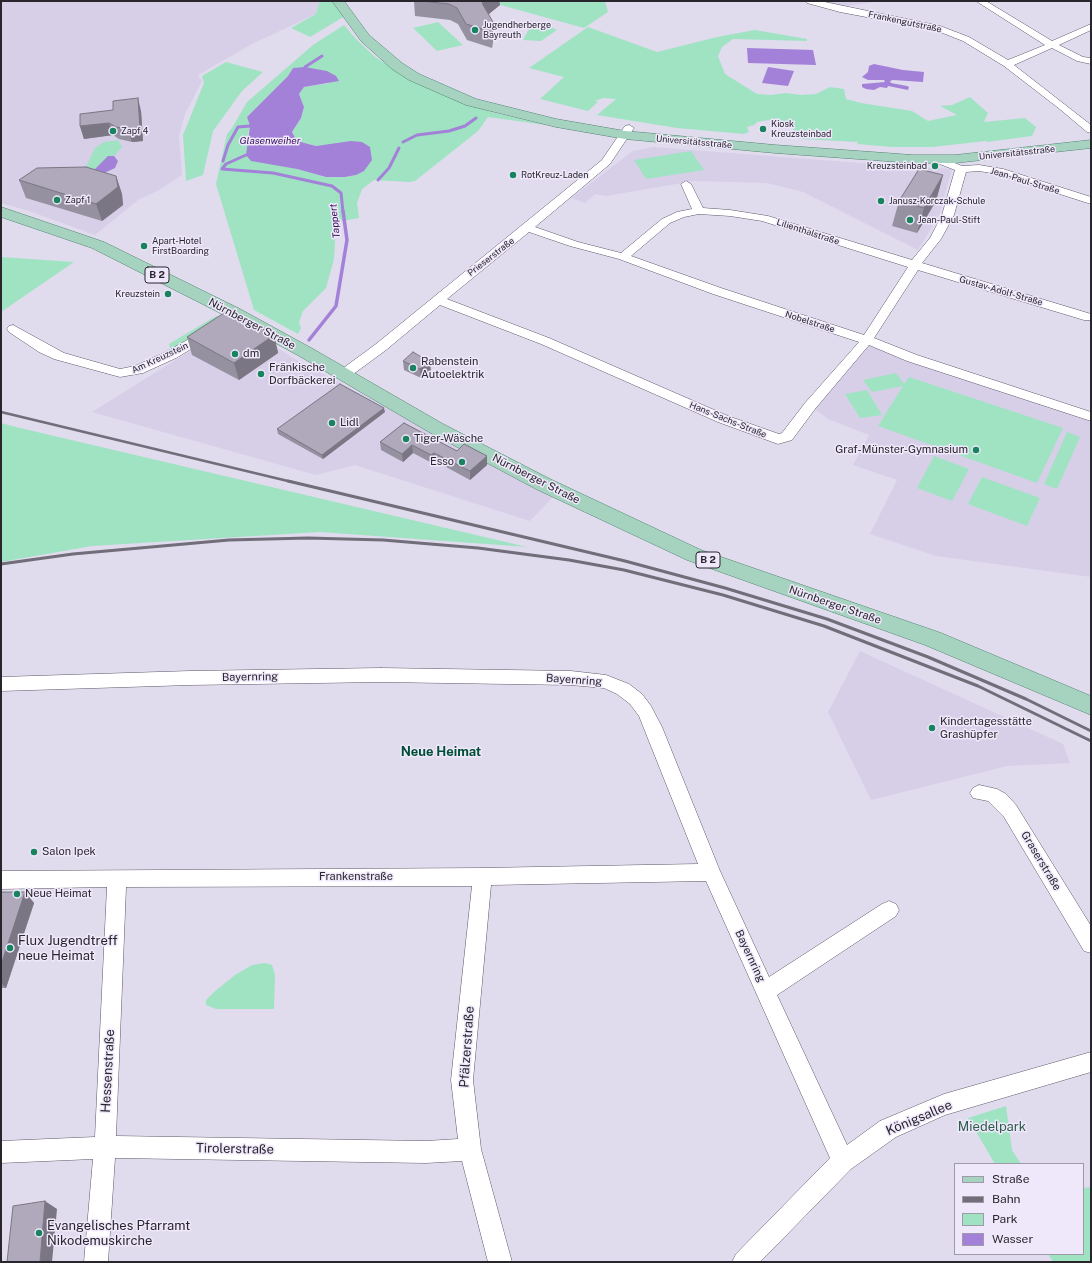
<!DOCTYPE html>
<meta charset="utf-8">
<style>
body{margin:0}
#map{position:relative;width:1092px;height:1263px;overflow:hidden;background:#e1dbee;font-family:"Public Sans",sans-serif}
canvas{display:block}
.frame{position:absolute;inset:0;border:2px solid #28252c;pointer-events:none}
.legend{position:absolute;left:954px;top:1163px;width:130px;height:92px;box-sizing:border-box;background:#efe8fb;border:1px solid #9f9aa8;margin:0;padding:5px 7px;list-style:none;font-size:12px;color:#28252c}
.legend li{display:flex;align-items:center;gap:8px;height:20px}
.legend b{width:20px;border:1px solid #9f9aa8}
</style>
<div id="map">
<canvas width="1092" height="1263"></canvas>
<div class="frame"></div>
<ul class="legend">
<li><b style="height:5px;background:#a5d3bf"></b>Straße</li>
<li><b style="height:5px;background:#716d79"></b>Bahn</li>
<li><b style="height:11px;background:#9fe3c3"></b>Park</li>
<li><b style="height:11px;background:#a481d8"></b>Wasser</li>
</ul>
</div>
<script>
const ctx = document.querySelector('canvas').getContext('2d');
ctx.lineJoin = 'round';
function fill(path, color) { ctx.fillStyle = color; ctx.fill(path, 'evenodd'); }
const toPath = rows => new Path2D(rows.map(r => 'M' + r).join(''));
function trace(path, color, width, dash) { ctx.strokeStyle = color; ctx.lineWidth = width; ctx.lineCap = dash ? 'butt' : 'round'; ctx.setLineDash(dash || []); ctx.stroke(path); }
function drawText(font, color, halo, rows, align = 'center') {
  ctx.font = font + ' "Public Sans",sans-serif'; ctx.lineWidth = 3; ctx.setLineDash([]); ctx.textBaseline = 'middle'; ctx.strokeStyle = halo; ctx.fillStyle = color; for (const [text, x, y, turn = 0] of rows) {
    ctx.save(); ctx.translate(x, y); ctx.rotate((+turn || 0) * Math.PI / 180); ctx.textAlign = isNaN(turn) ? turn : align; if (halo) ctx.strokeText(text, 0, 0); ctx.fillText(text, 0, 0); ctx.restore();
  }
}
fill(toPath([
 [1,1,320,1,316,14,252,44,198,75,202,81,185,114,179,136,182,175,159,190,138,200,95,235,29,211,1,203],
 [815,1,873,1,874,2,840,7],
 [653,147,887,165,952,169,939,215,918,250,803,192,767,183,694,181,606,196,595,194,585,203,571,198,633,151],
 [238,321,293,358,554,496,530,521,355,465,316,475,92,412],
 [867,343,1091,417,1091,577,936,556,870,534,897,480,853,465,869,435,828,419,811,406],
 [860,651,1063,744,1070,763,1007,766,871,800,828,712]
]), '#d7cfe8');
fill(toPath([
 [320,1,335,1,345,16,310,37,291,28,316,14],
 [486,1,605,1,608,12,584,28],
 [438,22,463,45,437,51,413,28],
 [539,24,549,26,557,30,541,41,523,40,530,27],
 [344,25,355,38,375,57,410,79,448,97,491,112,545,125,488,117,478,131,415,181,409,182,374,180,362,189,357,203,359,218,336,222,334,259,326,288,303,311,299,322,301,328,298,334,254,310,216,184,227,134,232,128,247,102,313,45],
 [293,68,330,83,304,87,299,94,304,107,301,118,292,132,297,141,316,146,330,145,356,175,345,177,326,177,298,169,248,134,250,126,247,117,288,76],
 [588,27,657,52,717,37,755,30,807,39,807,41,733,39,722,47,718,56,725,74,757,94,771,95,786,93,801,95,816,94,830,87,844,89,846,99,861,103,912,111,928,121,957,115,940,106,952,105,970,97,988,113,984,122,1025,118,1036,127,1032,136,987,142,986,141,932,147,892,147,857,144,858,142,802,139,795,135,792,124,776,119,757,122,754,125,747,127,749,132,744,134,677,128,597,115,616,99,603,98,595,101,598,102,588,111,540,99,564,77,529,68],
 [226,62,263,72,242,91,213,131,203,175,186,181,183,135,204,83,202,76],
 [118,140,122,147,114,156,108,156,92,172,86,167,95,148,104,142],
 [691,151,704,170,646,179,634,160],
 [1,257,74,262,1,312],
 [216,316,223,318,177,349,170,348,169,344],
 [896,373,904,384,909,377,1063,428,1037,483,878,426,903,386,872,392,863,380],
 [867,390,882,415,860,418,845,394],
 [1,423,16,427,527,547,320,532,92,546,1,562],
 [1067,432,1080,437,1057,489,1044,484],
 [934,456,969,469,952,501,917,488],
 [982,477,1040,498,1027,526,968,504],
 [265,963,272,965,275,975,274,1009,216,1009,206,1005,206,1000,214,992,235,975,252,965],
 [1006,1106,1012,1150,1021,1164,995,1164,968,1118],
 [1091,1187,1091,1262,1053,1262,1048,1254,1083,1254,1083,1188]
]), '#9fe3c3');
fill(toPath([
 [747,48,813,50,816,65,748,63],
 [874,64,903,70,924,72,923,82,893,80,890,81,891,83,907,86,909,87,908,90,888,86,887,88,880,87,874,90,866,89,862,87,862,84,885,82,884,80,868,80,862,77,868,72,869,66],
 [305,67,327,71,336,76,339,81,304,87,299,94,304,107,301,118,292,132,297,141,316,146,351,141,362,142,370,147,372,160,364,171,356,175,345,177,326,177,297,169,251,161,246,155,250,126,247,117,288,76,293,68],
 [768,67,794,71,788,86,762,83],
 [108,156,114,156,118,161,115,168,100,175,92,172]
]), '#a481d8');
trace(toPath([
 [305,67,322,56],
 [403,142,417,135,449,131,465,126,476,118],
 [223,161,228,145,238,127,250,126],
 [222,169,273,173,332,186,341,193,343,212],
 [222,169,226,164,246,155],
 [378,180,389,168,399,148]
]), '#a481d8', 3);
trace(toPath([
 [309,340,336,306,347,240,343,211]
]), '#a481d8', 3.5);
const street = toPath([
 [806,1,820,1,940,26,969,37,1008,60,1045,45,976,1,986,1,1052,41,1091,24,1091,30,1059,45,1083,57,1091,58,1091,64,1077,61,1052,48,1014,65,1091,125,1091,133,1087,132,1061,110,1004,66,963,41,935,30,840,12,807,3,806,1],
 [629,125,634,128,610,164,535,227,578,242,621,253,662,219,677,212,692,209,681,184,686,181,691,184,703,208,730,210,768,216,912,260,930,238,942,215,955,170,932,161,931,159,932,157,940,157,962,166,979,165,1003,169,1091,197,1091,204,997,174,979,171,966,172,954,215,941,239,922,263,1091,314,1091,320,1084,320,918,270,874,338,917,355,1091,412,1091,421,907,361,869,345,815,409,792,440,778,444,718,422,541,344,440,305,386,350,348,378,343,379,338,378,336,375,338,372,376,344,602,160,625,126,629,125],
 [699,214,730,216,762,221,908,267,864,335,721,288,631,256,670,223,684,217,699,214],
 [529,232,570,246,619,259,713,294,859,342,805,403,782,433,779,434,728,416,549,338,447,299,529,232],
 [13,325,64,353,120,369,135,366,166,352,203,331,211,331,213,334,211,337,176,358,143,373,120,377,54,359,39,352,9,332,7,329,9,326,13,325],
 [381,668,571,671,606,675,629,684,642,694,651,706,662,727,720,871,769,977,882,904,889,901,896,904,899,910,896,916,777,995,847,1145,880,1121,944,1094,1091,1052,1091,1072,945,1115,896,1137,851,1169,760,1262,732,1262,736,1254,830,1158,706,881,491,885,473,1080,481,1149,512,1262,488,1262,462,1161,426,1163,115,1158,108,1262,84,1262,93,1159,1,1163,1,1141,95,1137,107,887,1,889,1,871,482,868,698,864,639,716,630,704,617,694,604,688,571,685,381,682,190,685,1,691,1,677,190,671,381,668],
 [472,886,451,1080,458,1139,426,1141,116,1136,126,887,472,886],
 [979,785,997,789,1006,794,1016,805,1091,926,1091,953,1084,951,1004,817,988,801,973,798,970,793,973,788,979,785]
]);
const primary = toPath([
 [332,1,344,1,369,35,402,63,419,74,476,99,556,119,625,131,775,145,913,155,955,155,1091,140,1091,148,955,163,913,163,775,153,625,139,556,127,466,105,409,80,392,69,361,41,332,1],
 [1,207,104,242,240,309,313,349,443,424,550,479,701,550,941,633,1091,696,1091,715,925,645,687,560,536,489,429,432,301,357,228,317,92,248,1,217,1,207]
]);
trace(street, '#5d5768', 1);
trace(primary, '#528370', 1);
fill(street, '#fff');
fill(primary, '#a5d3bf');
trace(toPath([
 [1,412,292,482]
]), '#716d79', 2.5);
trace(toPath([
 [288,481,625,561,725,588,827,619,928,657,1026,699,1091,731],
 [1,564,73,554,229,540,308,538,383,540,478,548,569,560,624,570,723,595,824,626,978,686,1091,741]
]), '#716d79', 3);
fill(toPath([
 [414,1,499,1,500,5,488,14,493,38,492,48,467,40,458,24,450,20,415,16],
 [141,111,143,141,132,142,119,139,113,135,84,139,80,126],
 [943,175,936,201,917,233,892,226,899,201],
 [116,176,122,194,123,205,102,221,26,198,19,180],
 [274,335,278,353,239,380,192,355,187,337],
 [403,361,431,371,421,378,404,370],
 [385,412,323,459,278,434,277,429],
 [404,423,457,451,487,465,470,480,435,461,432,463,413,453,403,462,381,450,380,442],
 [1,892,25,892,34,903,6,988,1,988]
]), '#9691a1');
fill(toPath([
 [484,1,499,1,500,5,483,19,482,3],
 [493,22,493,38,492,48,492,32],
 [138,98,141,111,143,141,132,142,128,129],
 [109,123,113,135,84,139,80,126],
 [943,175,936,201,917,233,924,208],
 [116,176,122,194,123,205,102,221,96,204],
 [274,335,278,353,239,380,234,363],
 [430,362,431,371,421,378,420,369],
 [384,408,385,412,323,459,322,455],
 [412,445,413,453,403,462,402,454],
 [434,453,435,461,432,463,431,455],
 [487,456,487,465,470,480,470,471],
 [25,892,34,903,6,988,1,983,1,965],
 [45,1201,57,1209,52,1262,40,1262]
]), '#7a7683');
const building = toPath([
 [421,1,484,1,482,3,493,22,492,32,466,24,457,8,449,4,421,1],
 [138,98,140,128,128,129,116,127,109,123,80,126,80,114,113,110,113,101,138,98],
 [86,167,116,176,118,187,96,204,19,180,37,168,86,167],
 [919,169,943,175,924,208,899,201,919,169],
 [227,311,274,335,234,363,187,337,227,311],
 [413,352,430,362,420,369,403,361,413,352],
 [340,384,384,408,322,455,277,429,340,384],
 [404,423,457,451,464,444,487,456,470,471,434,453,431,455,412,445,402,454,380,442,404,423],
 [1,892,25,892,1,965,1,892],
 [45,1201,40,1262,7,1262,13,1206,45,1201]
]);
fill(building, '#afa9bb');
trace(building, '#7a7683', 1);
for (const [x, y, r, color] of [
 [475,30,4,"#19835f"],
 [763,129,4,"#19835f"],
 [113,131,4,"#19835f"],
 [935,166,4,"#19835f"],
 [513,175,4,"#19835f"],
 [57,200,4,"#19835f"],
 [881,201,4,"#19835f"],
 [910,220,4,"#19835f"],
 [144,246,4,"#19835f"],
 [168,294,4,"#19835f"],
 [235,354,4,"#19835f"],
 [413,368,4,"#19835f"],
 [261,374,4,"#19835f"],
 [332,423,4,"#19835f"],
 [406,439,4,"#19835f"],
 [976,450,4,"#19835f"],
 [462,462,4,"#19835f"],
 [932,728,4,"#19835f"],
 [34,852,4,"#19835f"],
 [17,894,4,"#19835f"],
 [10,948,4,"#19835f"],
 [39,1233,4,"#19835f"]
]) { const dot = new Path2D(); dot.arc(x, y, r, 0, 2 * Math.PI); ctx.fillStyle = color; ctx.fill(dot); trace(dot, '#efe8fb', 1.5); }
drawText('9px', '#28252c', '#efe8fb', [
 ["Frankengutstraße",905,22,12],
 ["Universitätsstraße",694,142,5],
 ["Universitätsstraße",1017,153,-6],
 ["Jean-Paul-Straße",1025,181,17],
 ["Lilienthalstraße",808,232,18],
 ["Prieserstraße",491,257,-38],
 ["Gustav-Adolf-Straße",1001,291,16],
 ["Nobelstraße",810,322,18],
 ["Am Kreuzstein",160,358,-25],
 ["Hans-Sachs-Straße",728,420,22]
]);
drawText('9px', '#28252c', '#efe8fb', [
 ["Jugendherberge",483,25],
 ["Bayreuth",483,35],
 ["Kiosk",771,124],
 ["Kreuzsteinbad",771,134],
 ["Zapf 4",121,131],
 ["Kreuzsteinbad",927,166,"right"],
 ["RotKreuz-Laden",521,175],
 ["Zapf 1",65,200],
 ["Janusz-Korczak-Schule",889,201],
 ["Jean-Paul-Stift",918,220],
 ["Apart-Hotel",152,241],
 ["FirstBoarding",152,251],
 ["Kreuzstein",160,294,"right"]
], 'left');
drawText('italic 10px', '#37105d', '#efe8fb', [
 ["Glasenweiher",270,141],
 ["Tappert",335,221,-96]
]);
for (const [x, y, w] of [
 [157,275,24],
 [708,560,24]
]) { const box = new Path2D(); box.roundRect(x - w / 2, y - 8, w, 16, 3); ctx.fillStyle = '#efe8fb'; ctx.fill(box); trace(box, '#28252c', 1); }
drawText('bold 10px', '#28252c', null, [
 ["B 2",157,275],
 ["B 2",708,560]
]);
drawText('11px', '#28252c', '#efe8fb', [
 ["Nürnberger Straße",252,324,28],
 ["Nürnberger Straße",536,479,27],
 ["Nürnberger Straße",835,605,19],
 ["Bayernring",250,677,-1],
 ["Bayernring",574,680,4],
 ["Graserstraße",1041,861,59],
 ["Frankenstraße",356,877],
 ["Bayernring",750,956,65]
]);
drawText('11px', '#28252c', '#efe8fb', [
 ["dm",243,354],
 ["Rabenstein",421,362],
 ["Autoelektrik",421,375],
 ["Fränkische",269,368],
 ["Dorfbäckerei",269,381],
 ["Lidl",340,423],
 ["Tiger-Wäsche",414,439],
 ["Graf-Münster-Gymnasium",968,450,"right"],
 ["Esso",454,462,"right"],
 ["Kindertagesstätte",940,722],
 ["Grashüpfer",940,735],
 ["Salon Ipek",42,852],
 ["Neue Heimat",25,894]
], 'left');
drawText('bold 13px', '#004e36', '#efe8fb', [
 ["Neue Heimat",441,752]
]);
drawText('13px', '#28252c', '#efe8fb', [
 ["Flux Jugendtreff",18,941],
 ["neue Heimat",18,956],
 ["Evangelisches Pfarramt",47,1226],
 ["Nikodemuskirche",47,1241]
], 'left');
drawText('13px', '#28252c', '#efe8fb', [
 ["Pfälzerstraße",467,1047,-86],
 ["Hessenstraße",108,1071,-87],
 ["Königsallee",919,1118,-23],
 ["Tirolerstraße",235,1149,1]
]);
drawText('13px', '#2d5e4a', '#efe8fb', [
 ["Miedelpark",992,1127]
]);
</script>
